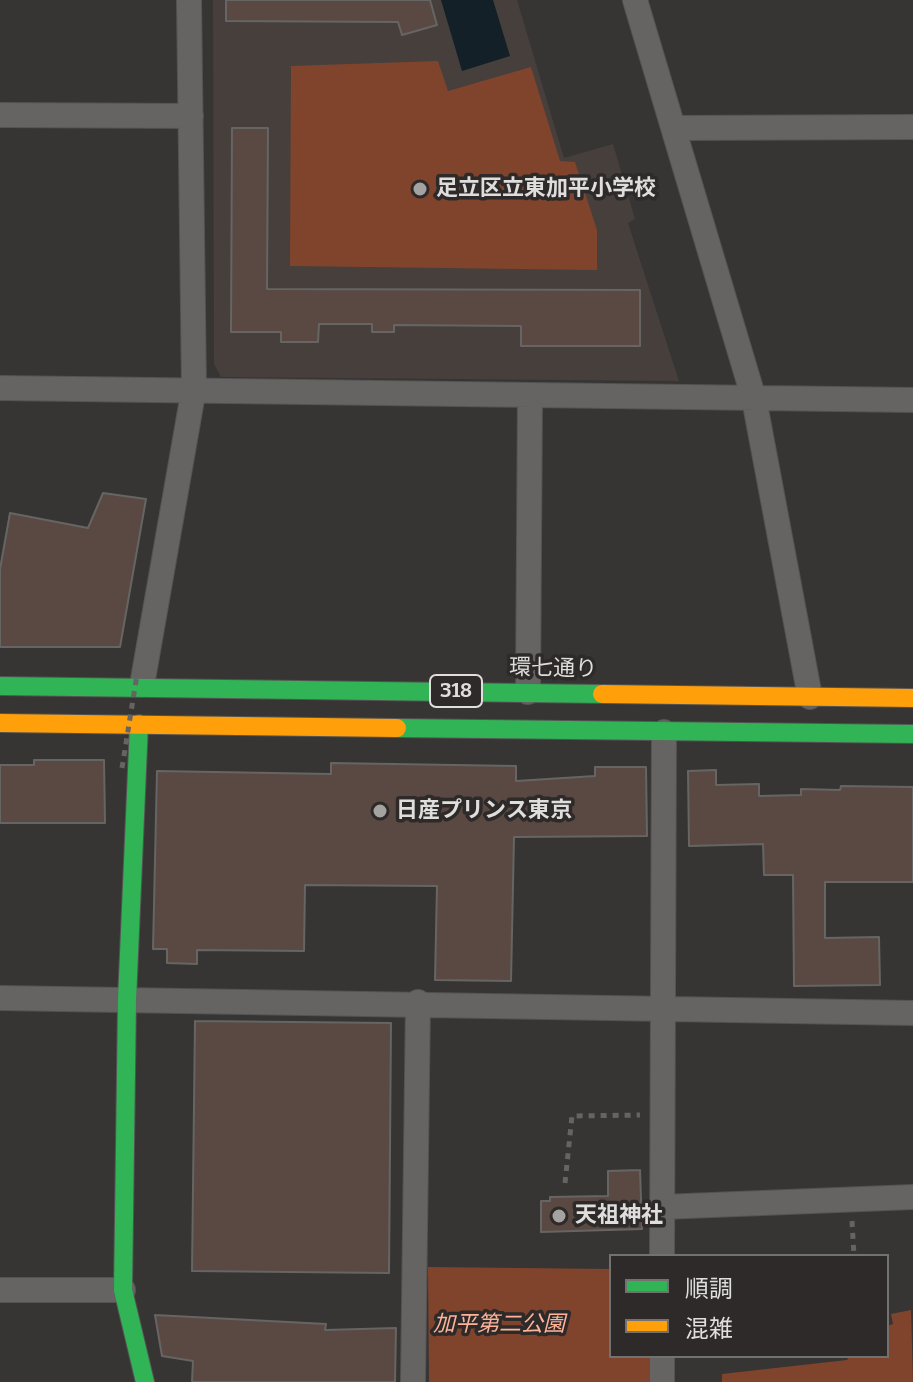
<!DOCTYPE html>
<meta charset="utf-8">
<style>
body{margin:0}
#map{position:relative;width:913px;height:1382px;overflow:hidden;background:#363534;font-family:Bitter,"Noto Sans JP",serif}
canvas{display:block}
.legend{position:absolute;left:609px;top:1254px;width:280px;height:104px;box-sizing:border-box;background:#2d2a29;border:2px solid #747271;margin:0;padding:10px 14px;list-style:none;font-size:24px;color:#dfdedd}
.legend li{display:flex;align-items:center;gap:16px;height:40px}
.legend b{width:40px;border:2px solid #747271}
</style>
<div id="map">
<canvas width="913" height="1382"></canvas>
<ul class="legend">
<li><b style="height:10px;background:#30b455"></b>順調</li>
<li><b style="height:10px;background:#ff9f0a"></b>混雑</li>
</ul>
</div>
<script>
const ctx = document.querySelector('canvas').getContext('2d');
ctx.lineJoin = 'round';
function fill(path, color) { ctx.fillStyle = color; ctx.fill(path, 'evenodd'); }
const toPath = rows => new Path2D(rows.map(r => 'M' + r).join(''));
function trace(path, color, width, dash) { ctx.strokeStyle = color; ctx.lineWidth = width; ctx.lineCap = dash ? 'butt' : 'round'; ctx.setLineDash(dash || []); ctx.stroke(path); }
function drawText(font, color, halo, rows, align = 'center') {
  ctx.font = font + ' Bitter,"Noto Sans JP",serif'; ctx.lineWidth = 7; ctx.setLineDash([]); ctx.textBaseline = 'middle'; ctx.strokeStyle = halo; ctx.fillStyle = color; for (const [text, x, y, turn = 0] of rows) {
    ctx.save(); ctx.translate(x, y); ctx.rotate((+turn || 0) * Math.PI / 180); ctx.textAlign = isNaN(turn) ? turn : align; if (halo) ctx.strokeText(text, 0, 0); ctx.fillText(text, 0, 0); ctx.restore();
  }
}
fill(toPath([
 [213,0,517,0,564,158,613,144,635,219,628,223,679,381,221,377,214,364]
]), '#463f3c');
fill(toPath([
 [438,61,448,91,531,67,560,161,575,162,597,230,597,270,290,266,291,66],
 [428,1267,611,1269,611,1356,650,1356,650,1382,429,1382],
 [911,1310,913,1382,722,1382,722,1374,847,1360,850,1356,887,1356,887,1326,893,1324,891,1314]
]), '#80442c');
fill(toPath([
 [441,0,493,0,510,56,462,71]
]), '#132027');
const building = toPath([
 [226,0,430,0,437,25,402,35,398,22,226,21,226,0],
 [232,128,268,128,267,289,640,290,640,346,521,346,521,326,394,325,394,332,372,332,372,324,319,324,318,342,281,342,281,332,231,332,232,128],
 [103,493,146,499,120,647,0,647,0,569,10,513,88,528,103,493],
 [34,760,104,760,105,823,0,823,0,765,34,765,34,760],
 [331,763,516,766,516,781,595,776,595,767,646,767,647,836,514,837,511,981,435,980,437,886,305,885,304,951,197,950,197,964,167,963,167,949,153,949,157,771,331,774,331,763],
 [716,770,716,785,759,784,759,796,801,795,801,789,840,790,841,786,913,787,913,882,825,882,825,938,879,937,880,985,794,986,793,875,764,875,763,844,689,846,688,771,716,770],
 [195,1021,391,1023,389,1273,192,1271,195,1021],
 [640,1170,642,1229,541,1232,541,1201,550,1201,550,1197,608,1196,608,1171,640,1170],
 [155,1315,326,1324,325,1330,396,1328,395,1382,192,1382,193,1361,162,1356,155,1315]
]);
fill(building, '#594942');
trace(building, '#666564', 2);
const street = toPath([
 [635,0,754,399,810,697],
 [0,115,191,116],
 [675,128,913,127],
 [0,388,913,400],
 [142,685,194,388,189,0],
 [528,692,530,396],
 [0,998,913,1013],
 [662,1207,913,1197],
 [662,1256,664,732],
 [0,1290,123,1290],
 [413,1382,418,1002],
 [662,1382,662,1356]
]);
const fast = toPath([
 [0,686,602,694],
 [139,724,127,1000,123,1290,145,1382],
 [397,728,913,734]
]);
const slow = toPath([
 [602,694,913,698],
 [0,723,397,728]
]);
trace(street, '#545353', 26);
trace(fast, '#545353', 20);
trace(slow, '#545353', 20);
trace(toPath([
 [565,1183,572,1116,640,1115],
 [852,1221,854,1256]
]), '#656463', 5, [6, 6]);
trace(street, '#656463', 24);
trace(fast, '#30b455', 18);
trace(slow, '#ff9f0a', 18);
trace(toPath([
 [122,768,140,656]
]), '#656463', 5, [6, 6]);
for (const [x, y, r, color] of [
 [420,189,8,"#a4a3a2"],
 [380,811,8,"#a4a3a2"],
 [559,1216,8,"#a4a3a2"]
]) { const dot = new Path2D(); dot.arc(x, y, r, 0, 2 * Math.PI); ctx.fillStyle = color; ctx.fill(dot); trace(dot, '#2d2a29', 3); }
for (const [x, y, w] of [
 [456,691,52]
]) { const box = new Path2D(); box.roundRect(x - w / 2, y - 16, w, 32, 6); ctx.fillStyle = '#2d2a29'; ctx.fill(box); trace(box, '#dfdedd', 2); }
drawText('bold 20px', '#dfdedd', null, [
 ["318",456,691]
]);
drawText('bold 22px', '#dfdedd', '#2d2a29', [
 ["足立区立東加平小学校",436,189],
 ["日産プリンス東京",396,811],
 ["天祖神社",575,1216]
], 'left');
drawText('22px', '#dfdedd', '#2d2a29', [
 ["環七通り",553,669,1]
]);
drawText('italic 22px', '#fcb398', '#2d2a29', [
 ["加平第二公園",499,1325]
]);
</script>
